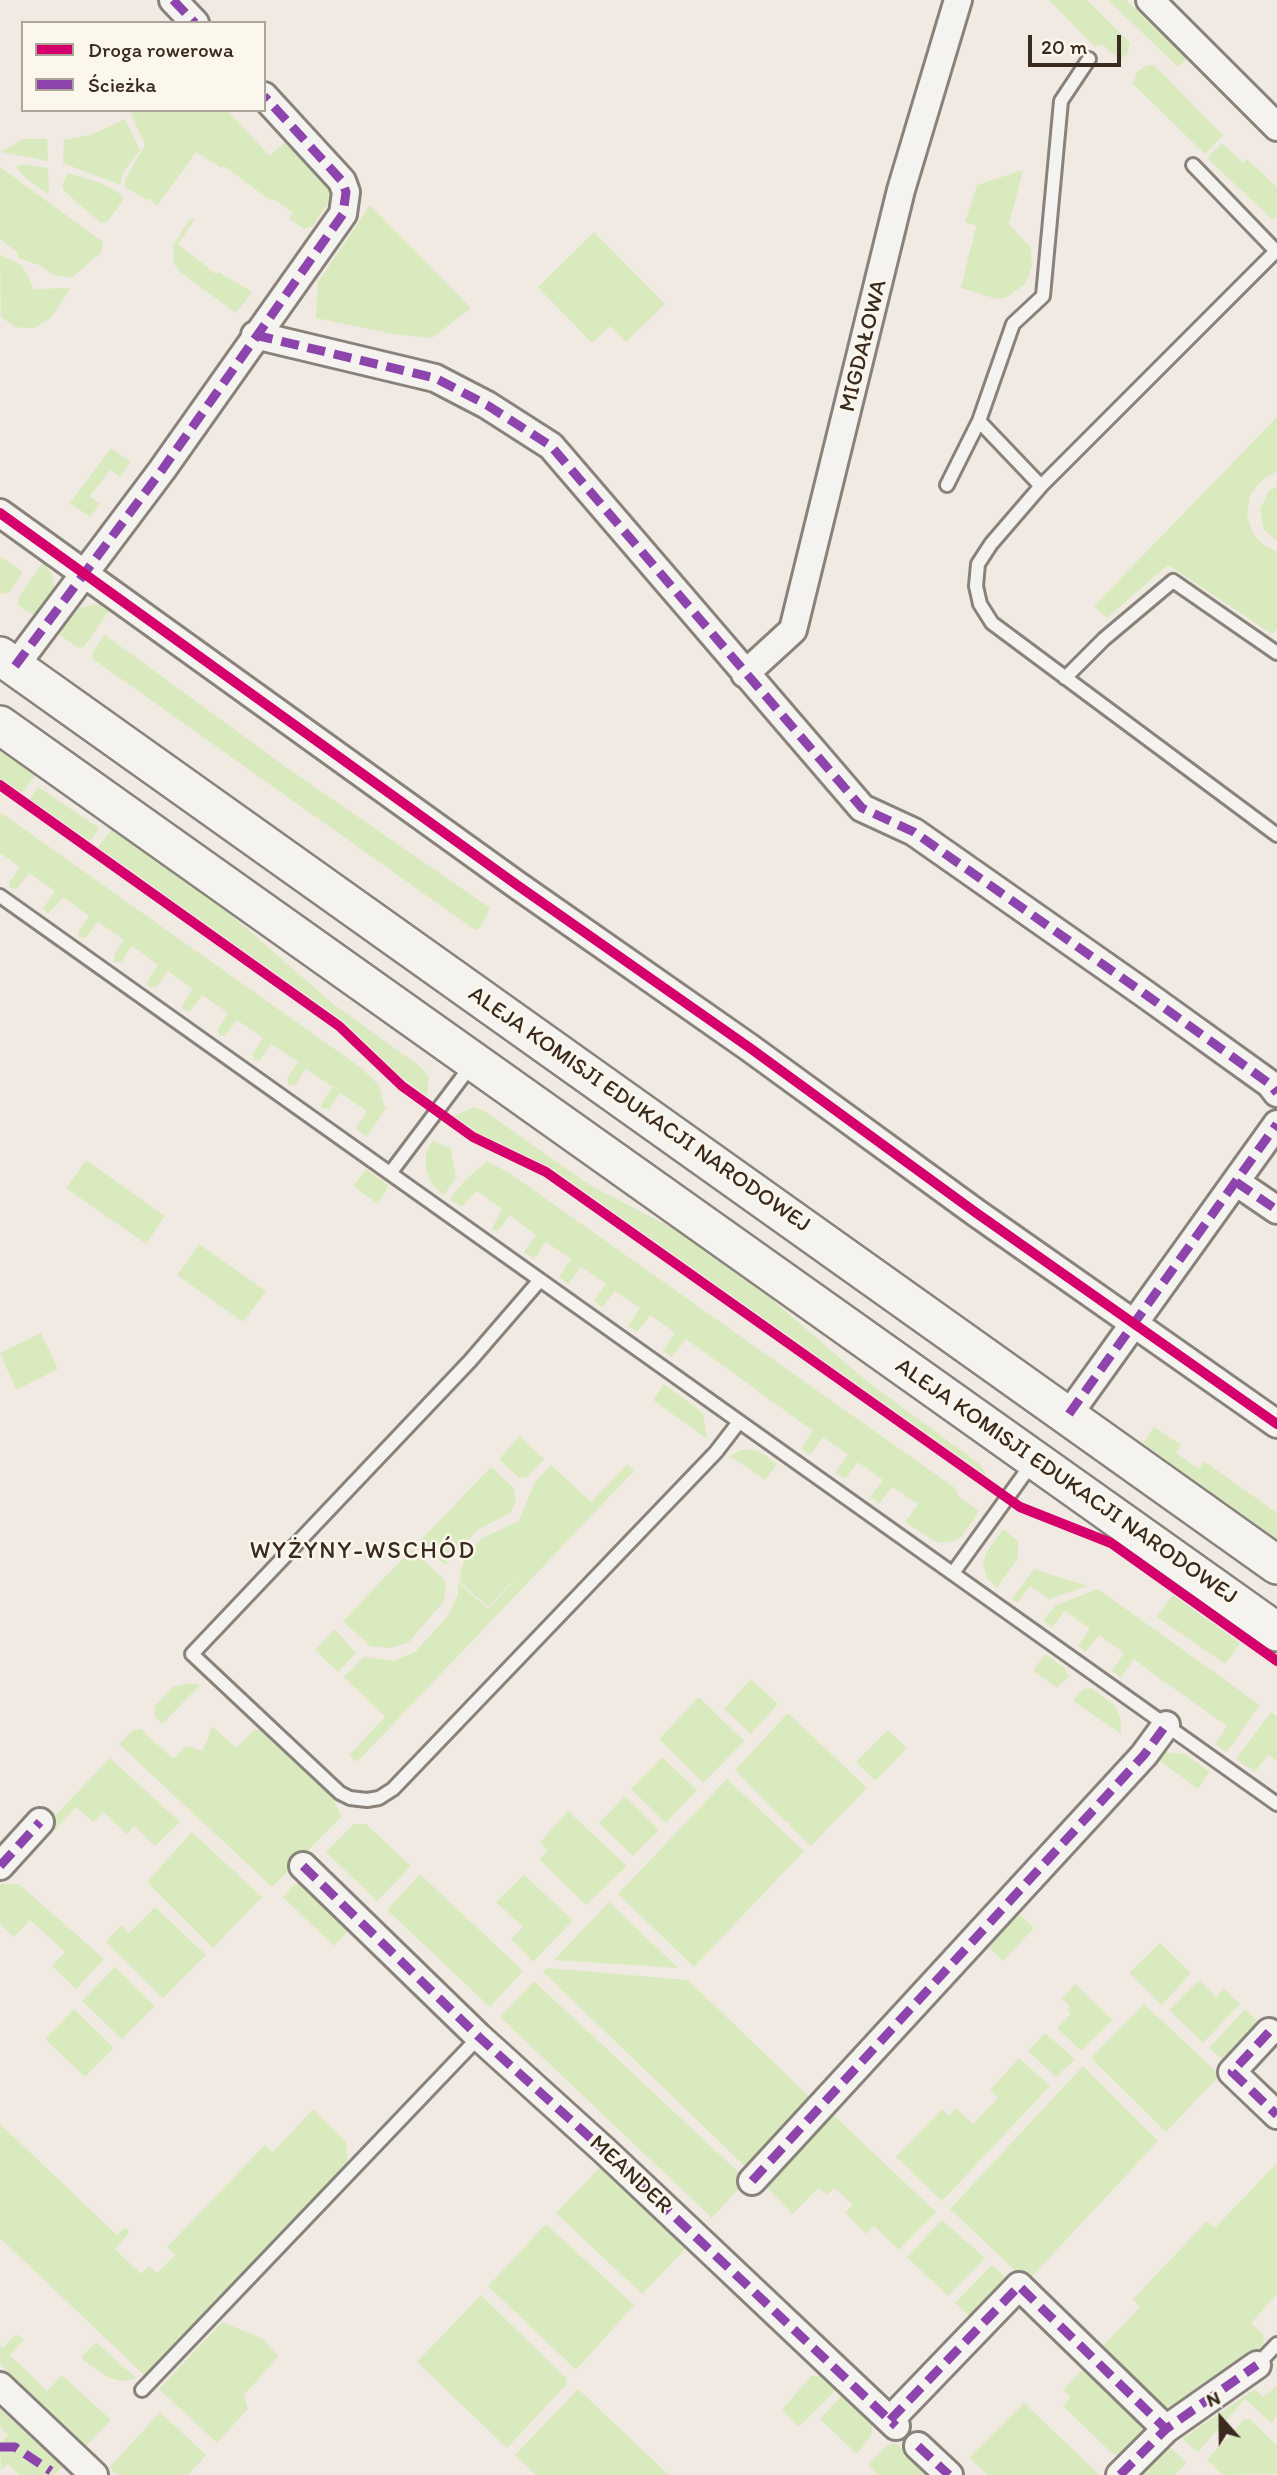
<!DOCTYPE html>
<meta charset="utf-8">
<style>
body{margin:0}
#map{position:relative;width:1277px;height:2475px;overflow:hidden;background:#f1eae2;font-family:Itim,sans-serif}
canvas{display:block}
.legend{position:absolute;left:21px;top:21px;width:245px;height:91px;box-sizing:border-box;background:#fbf7ec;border:2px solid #aea59a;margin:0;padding:9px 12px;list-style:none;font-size:21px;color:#3b2a1e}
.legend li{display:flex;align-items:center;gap:14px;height:35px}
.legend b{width:35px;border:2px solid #aea59a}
.north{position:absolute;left:1186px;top:2384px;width:70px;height:70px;-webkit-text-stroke:5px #fbf7ec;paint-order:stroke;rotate:339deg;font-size:19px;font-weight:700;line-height:28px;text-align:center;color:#3b2a1e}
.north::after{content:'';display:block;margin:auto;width:24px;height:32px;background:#3b2a1e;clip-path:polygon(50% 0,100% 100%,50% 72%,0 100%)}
.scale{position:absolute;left:1028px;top:35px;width:93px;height:32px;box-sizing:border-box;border:4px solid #3b2a1e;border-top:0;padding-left:9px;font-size:21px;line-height:24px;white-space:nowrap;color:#3b2a1e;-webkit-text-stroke:5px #fbf7ec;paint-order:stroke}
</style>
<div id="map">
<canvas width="1277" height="2475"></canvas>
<ul class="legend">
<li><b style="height:9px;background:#d6006c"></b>Droga rowerowa</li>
<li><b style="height:9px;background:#8e44ad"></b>Ścieżka</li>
</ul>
<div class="north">N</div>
<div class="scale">20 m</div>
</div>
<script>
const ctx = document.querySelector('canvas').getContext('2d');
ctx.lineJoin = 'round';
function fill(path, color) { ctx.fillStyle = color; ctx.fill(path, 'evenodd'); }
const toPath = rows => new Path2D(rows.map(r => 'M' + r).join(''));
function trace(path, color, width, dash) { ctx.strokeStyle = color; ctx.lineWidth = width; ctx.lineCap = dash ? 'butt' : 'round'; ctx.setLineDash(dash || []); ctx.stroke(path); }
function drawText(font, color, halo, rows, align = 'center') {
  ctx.font = font + ' Itim,sans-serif'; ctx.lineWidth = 5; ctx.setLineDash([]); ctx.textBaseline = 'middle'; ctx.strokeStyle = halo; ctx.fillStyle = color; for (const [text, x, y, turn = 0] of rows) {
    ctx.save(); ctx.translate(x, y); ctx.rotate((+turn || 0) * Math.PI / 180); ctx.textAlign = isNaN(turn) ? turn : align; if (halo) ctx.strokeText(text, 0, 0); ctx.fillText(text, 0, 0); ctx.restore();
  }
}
fill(toPath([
 [1049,0,1087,0,1130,43,1127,54,1120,60,1103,45,1094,46],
 [1108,0,1126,0,1187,59,1178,67],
 [1147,65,1154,65,1223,135,1205,154,1133,84,1137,72],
 [135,110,227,110,270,156,288,139,326,181,330,188,329,201,313,226,304,229,289,219,293,213,274,199,271,201,224,166,221,168,196,152,157,206,149,198,146,200,125,187,125,179,145,145,131,114],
 [125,119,140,150,124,171,120,185,63,163,64,140,91,135],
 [23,139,47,139,48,161,1,152],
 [1222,143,1243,163,1247,159,1277,187,1277,216,1273,220,1207,158],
 [21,164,48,168,49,191,47,194,22,175,16,167],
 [0,167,103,242,102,252,71,278,53,275,39,265,18,258,17,252,0,239],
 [1023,170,1009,224,1031,248,1032,266,1026,283,1007,297,997,299,961,288,976,226,965,222,977,185],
 [68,173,101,183,122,195,123,201,108,221,101,223,64,191,62,186],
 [370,205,471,308,432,338,393,334,316,318,318,282],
 [190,219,195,219,178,244,216,274,219,272,252,292,236,313,180,272,174,264,173,245],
 [594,232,665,304,626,342,610,326,592,343,538,287],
 [0,255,22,265,34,289,71,288,50,319,35,328,25,328,15,327,1,317],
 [1277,417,1277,471,1261,481,1250,496,1247,514,1252,531,1261,543,1277,552,1277,629,1272,634,1168,565,1107,618,1094,606],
 [111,448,131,462,120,477,110,470,90,496,100,504,90,517,70,503],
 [1277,486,1277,541,1264,530,1260,509,1269,491],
 [0,556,23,572,10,592,3,594,0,593],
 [43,562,52,574,54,587,37,617,18,605,18,598],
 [97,604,109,611,84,647,78,648,60,635,60,631,79,608],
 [105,635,286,767,490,908,480,928,475,930,93,659,92,653],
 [0,749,35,775,22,793,0,778],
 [38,787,99,828,90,841,30,799],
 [0,812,360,1067,379,1085,384,1105,387,1107,366,1137,356,1128,367,1111,340,1093,329,1109,322,1108,321,1104,333,1087,306,1069,295,1085,289,1085,287,1078,298,1062,271,1044,260,1060,255,1061,252,1055,263,1038,237,1020,225,1036,220,1036,217,1030,228,1013,202,995,190,1011,185,1011,182,1006,193,989,168,971,156,987,148,986,148,980,158,965,132,946,121,962,114,962,114,955,124,940,98,922,86,938,79,937,78,932,89,916,63,897,48,914,43,908,55,891,29,873,17,889,10,888,9,883,20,867,0,853],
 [112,829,231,915,332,1003,421,1067,429,1078,427,1096,399,1075,343,1021,98,847],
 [474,1107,483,1110,588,1184,674,1229,770,1298,868,1382,981,1465,987,1476,550,1167,478,1133,454,1116],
 [432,1141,451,1148,456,1178,444,1195,434,1187,426,1171,426,1154],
 [86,1160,165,1216,146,1244,66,1188],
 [487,1161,511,1174,955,1488,959,1497,979,1511,962,1536,955,1541,938,1543,905,1522,918,1504,892,1487,879,1504,870,1497,883,1480,858,1462,845,1479,835,1473,848,1455,823,1437,810,1455,801,1448,813,1431,686,1339,672,1357,663,1351,675,1333,650,1315,637,1332,628,1326,640,1308,615,1291,602,1308,594,1301,606,1284,581,1267,568,1284,559,1277,571,1259,546,1242,534,1259,524,1252,536,1235,510,1215,498,1231,491,1230,502,1209,477,1191,462,1207,450,1199,465,1180],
 [366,1169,389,1186,378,1204,353,1186],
 [199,1244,266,1291,243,1322,177,1275],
 [41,1333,58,1369,16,1390,0,1353],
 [664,1384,703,1413,707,1439,653,1400],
 [1154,1427,1181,1445,1176,1453,1199,1469,1204,1461,1277,1513,1277,1542,1143,1443],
 [520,1436,544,1459,526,1478,519,1478,499,1459],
 [740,1450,757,1450,777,1464,765,1480,730,1456],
 [627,1464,634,1471,357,1762,349,1755,385,1717,344,1677,364,1657,393,1661,415,1652,447,1617,458,1595,458,1582,488,1609,543,1548,488,1607,459,1581,464,1558,482,1538,519,1521,523,1525,519,1520,535,1482,551,1465,591,1502],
 [491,1467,513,1487,516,1501,510,1513,478,1530,445,1565,420,1541],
 [1003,1529,1018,1541,1018,1558,997,1588,987,1578,983,1564,986,1553],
 [412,1549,446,1581,444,1601,409,1642,391,1648,370,1646,343,1621],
 [1034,1569,1087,1586,1049,1599,1030,1586,1017,1603,1012,1599],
 [1098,1589,1260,1705,1227,1752,1215,1744,1227,1726,1159,1678,1134,1659,1121,1677,1112,1671,1124,1653,1099,1635,1086,1652,1078,1646,1090,1629,1065,1611,1052,1627,1043,1621,1056,1605],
 [1173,1595,1240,1643,1225,1664,1157,1617],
 [335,1629,356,1653,338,1672,315,1650],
 [1045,1654,1064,1667,1069,1676,1057,1688,1033,1671],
 [751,1679,778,1704,751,1734,724,1709],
 [190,1683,200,1685,162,1724,155,1717,154,1707,173,1687],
 [1092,1688,1116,1707,1121,1721,1121,1734,1073,1701,1083,1689],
 [699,1697,744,1741,703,1783,659,1739],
 [1271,1712,1277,1716,1277,1761,1268,1755,1255,1772,1236,1759],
 [788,1713,867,1788,811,1846,789,1825,791,1822,786,1822,735,1770],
 [212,1726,236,1748,254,1730,263,1729,332,1795,341,1817,272,1887,119,1744,133,1730,141,1729,173,1759,186,1746,203,1751],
 [888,1730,907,1748,875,1781,856,1762],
 [1164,1752,1185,1754,1210,1772,1198,1789,1154,1757],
 [662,1757,697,1790,666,1823,631,1789],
 [110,1758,180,1822,155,1846,134,1826,127,1834,103,1812,93,1822,76,1807,55,1830,48,1823],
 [727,1779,804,1851,694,1967,618,1894],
 [625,1796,659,1830,633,1856,599,1823],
 [568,1811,627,1866,586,1905,539,1859,547,1851,540,1842],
 [354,1824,366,1824,411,1866,377,1901,326,1852],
 [192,1832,262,1897,213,1948,147,1882],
 [420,1874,523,1971,490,2007,387,1910],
 [524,1875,573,1920,533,1962,511,1939,523,1927,496,1902],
 [0,1884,19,1884,104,1959,76,1989,52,1966,65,1952,30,1920,14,1937,0,1924],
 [295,1884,307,1884,352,1926,334,1946,283,1897],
 [609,1902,678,1968,554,1960],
 [155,1907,206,1955,163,1998,106,1942,121,1925,129,1933],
 [1014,1909,1034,1928,1003,1961,983,1942],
 [1160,1943,1191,1973,1162,2005,1129,1973],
 [115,1967,155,2006,122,2039,82,2001],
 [547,1968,688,1980,817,2104,753,2174,543,1972],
 [1199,1980,1216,1997,1224,1989,1240,2004,1203,2043,1169,2010],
 [534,1981,747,2180,712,2218,500,2017],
 [1075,1984,1113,2020,1081,2051,1057,2028,1071,2014,1067,2009,1070,2006,1062,1999],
 [1144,2004,1220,2075,1166,2132,1091,2058],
 [74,2009,114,2048,85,2077,45,2039],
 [1245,2009,1264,2027,1229,2065,1209,2048],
 [1045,2033,1075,2059,1056,2077,1028,2051],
 [1019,2058,1050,2086,942,2201,896,2157,942,2109,949,2116,956,2108,973,2124,998,2098,990,2090],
 [1083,2066,1158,2141,1027,2282,950,2209],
 [313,2109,346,2142,348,2163,144,2375,0,2238,0,2124,117,2235,125,2227,130,2232,115,2249,141,2274,149,2266,157,2273,175,2255,167,2247,265,2145,273,2152],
 [828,2110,936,2212,899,2250,874,2226,866,2234,845,2213,853,2205,834,2188,827,2195,818,2188,793,2214,765,2186],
 [604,2163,690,2244,642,2294,556,2213],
 [1277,2163,1277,2294,1251,2323,1263,2334,1264,2346,1252,2359,1175,2410,1162,2408,1100,2349,1140,2307,1133,2299,1207,2221,1215,2228],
 [942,2220,985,2258,948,2296,907,2257],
 [546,2224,634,2305,576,2370,488,2286],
 [992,2265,1010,2282,973,2319,955,2303],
 [481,2295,567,2379,566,2385,507,2448,417,2362],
 [222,2322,261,2338,279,2356,244,2395,248,2409,217,2443,159,2389],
 [16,2334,24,2340,10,2355,47,2391,61,2376,64,2377,111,2420,86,2446,0,2364,0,2346,3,2348],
 [96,2342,136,2378,123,2381,109,2378,83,2360,82,2356],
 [1086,2366,1145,2423,1139,2440,1126,2454,1113,2454,1063,2406,1071,2397,1063,2390],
 [811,2376,829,2376,841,2385,799,2427,782,2410],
 [1277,2386,1277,2416,1271,2423,1245,2399,1198,2452,1182,2439,1255,2389,1263,2397],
 [578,2389,669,2475,536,2475,515,2455],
 [846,2391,872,2420,872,2434,857,2454,820,2419],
 [1024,2403,1046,2424,1100,2475,987,2475,969,2458],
 [0,2409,62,2467,54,2475,19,2475,8,2464,1,2470,0,2443,8,2435,0,2427],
 [160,2412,206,2455,188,2475,118,2475,109,2468],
 [1250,2419,1277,2446,1277,2474,1223,2475,1207,2460,1244,2420],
 [1163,2441,1187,2463,1175,2475,1129,2475],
 [896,2443,933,2475,878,2475,868,2465,887,2445]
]), '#daeabf');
const lane = toPath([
 [1193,165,1276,251],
 [1277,250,1041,486,991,544,978,564,976,586,980,604,992,623,1277,835],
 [979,421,1013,324,1043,296,1061,101,1089,59],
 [947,485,979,421,1041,486],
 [1065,678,1104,639,1173,581,1277,653],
 [0,896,1277,1804],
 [391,1172,473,1063],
 [540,1280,470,1361,192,1654,340,1793,350,1798,367,1800,379,1798,393,1789,716,1452,739,1422],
 [953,1573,1033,1462],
 [1257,2365,1277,2344],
 [142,2390,479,2037]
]);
const street = toPath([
 [173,0,195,23],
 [1150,0,1277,127],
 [255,335,435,378,487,405,551,446,862,808,914,832,1145,994,1270,1084,1277,1093],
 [0,513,517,885,750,1048,975,1212,1277,1424],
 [15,666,162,470,343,214,346,192,342,181,264,96],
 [745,674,793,630,901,190,958,0],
 [1236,1182,1277,1210],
 [1069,1414,1277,1124],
 [0,1866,40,1822],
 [303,1866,479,2037,605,2151,896,2426],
 [1269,2032,1232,2072,1277,2115],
 [752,2181,1144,1755,1166,1725],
 [0,2386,94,2475],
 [890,2420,1019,2286,1166,2429],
 [918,2446,949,2475],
 [1120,2475,1166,2429,1257,2365]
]);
const secondary = toPath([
 [0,656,1277,1565],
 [0,725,1277,1632]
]);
trace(lane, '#88827b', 18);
trace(street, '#88827b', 32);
trace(secondary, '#88827b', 42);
trace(lane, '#f5f3ef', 12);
trace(street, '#f5f3ef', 26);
trace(secondary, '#f5f3ef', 37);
trace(toPath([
 [173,0,195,23],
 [255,335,435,378,487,405,551,446,862,808,914,832,1145,994,1270,1084,1277,1093],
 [15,666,162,470,343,214,346,192,342,181,264,96],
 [1236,1182,1277,1210],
 [1069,1414,1277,1124],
 [0,1866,40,1822],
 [303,1866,479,2037,605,2151,896,2426],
 [1269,2032,1232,2072,1277,2115],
 [752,2181,1144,1755,1166,1725],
 [890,2420,1019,2286,1166,2429],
 [918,2446,949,2475],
 [0,2447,15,2447,51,2471],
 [1120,2475,1166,2429,1257,2365]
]), '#8e44ad', 9, [18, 9]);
trace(toPath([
 [0,513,517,885,750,1048,975,1212,1277,1424],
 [0,785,339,1026,402,1086,473,1137,546,1172,1020,1507,1111,1543,1277,1661]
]), '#d6006c', 10);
drawText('23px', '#3b2a1e', '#fbf7ec', [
 ["MIGDAŁOWA",864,346,-76],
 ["ALEJA KOMISJI EDUKACJI NARODOWEJ",639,1110,35],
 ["ALEJA KOMISJI EDUKACJI NARODOWEJ",1066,1482,35],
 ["MEANDER",630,2175,43]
]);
ctx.letterSpacing = '2px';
drawText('24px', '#3b2a1e', '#fbf7ec', [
 ["WYŻYNY-WSCHÓD",363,1552]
]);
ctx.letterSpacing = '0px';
</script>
